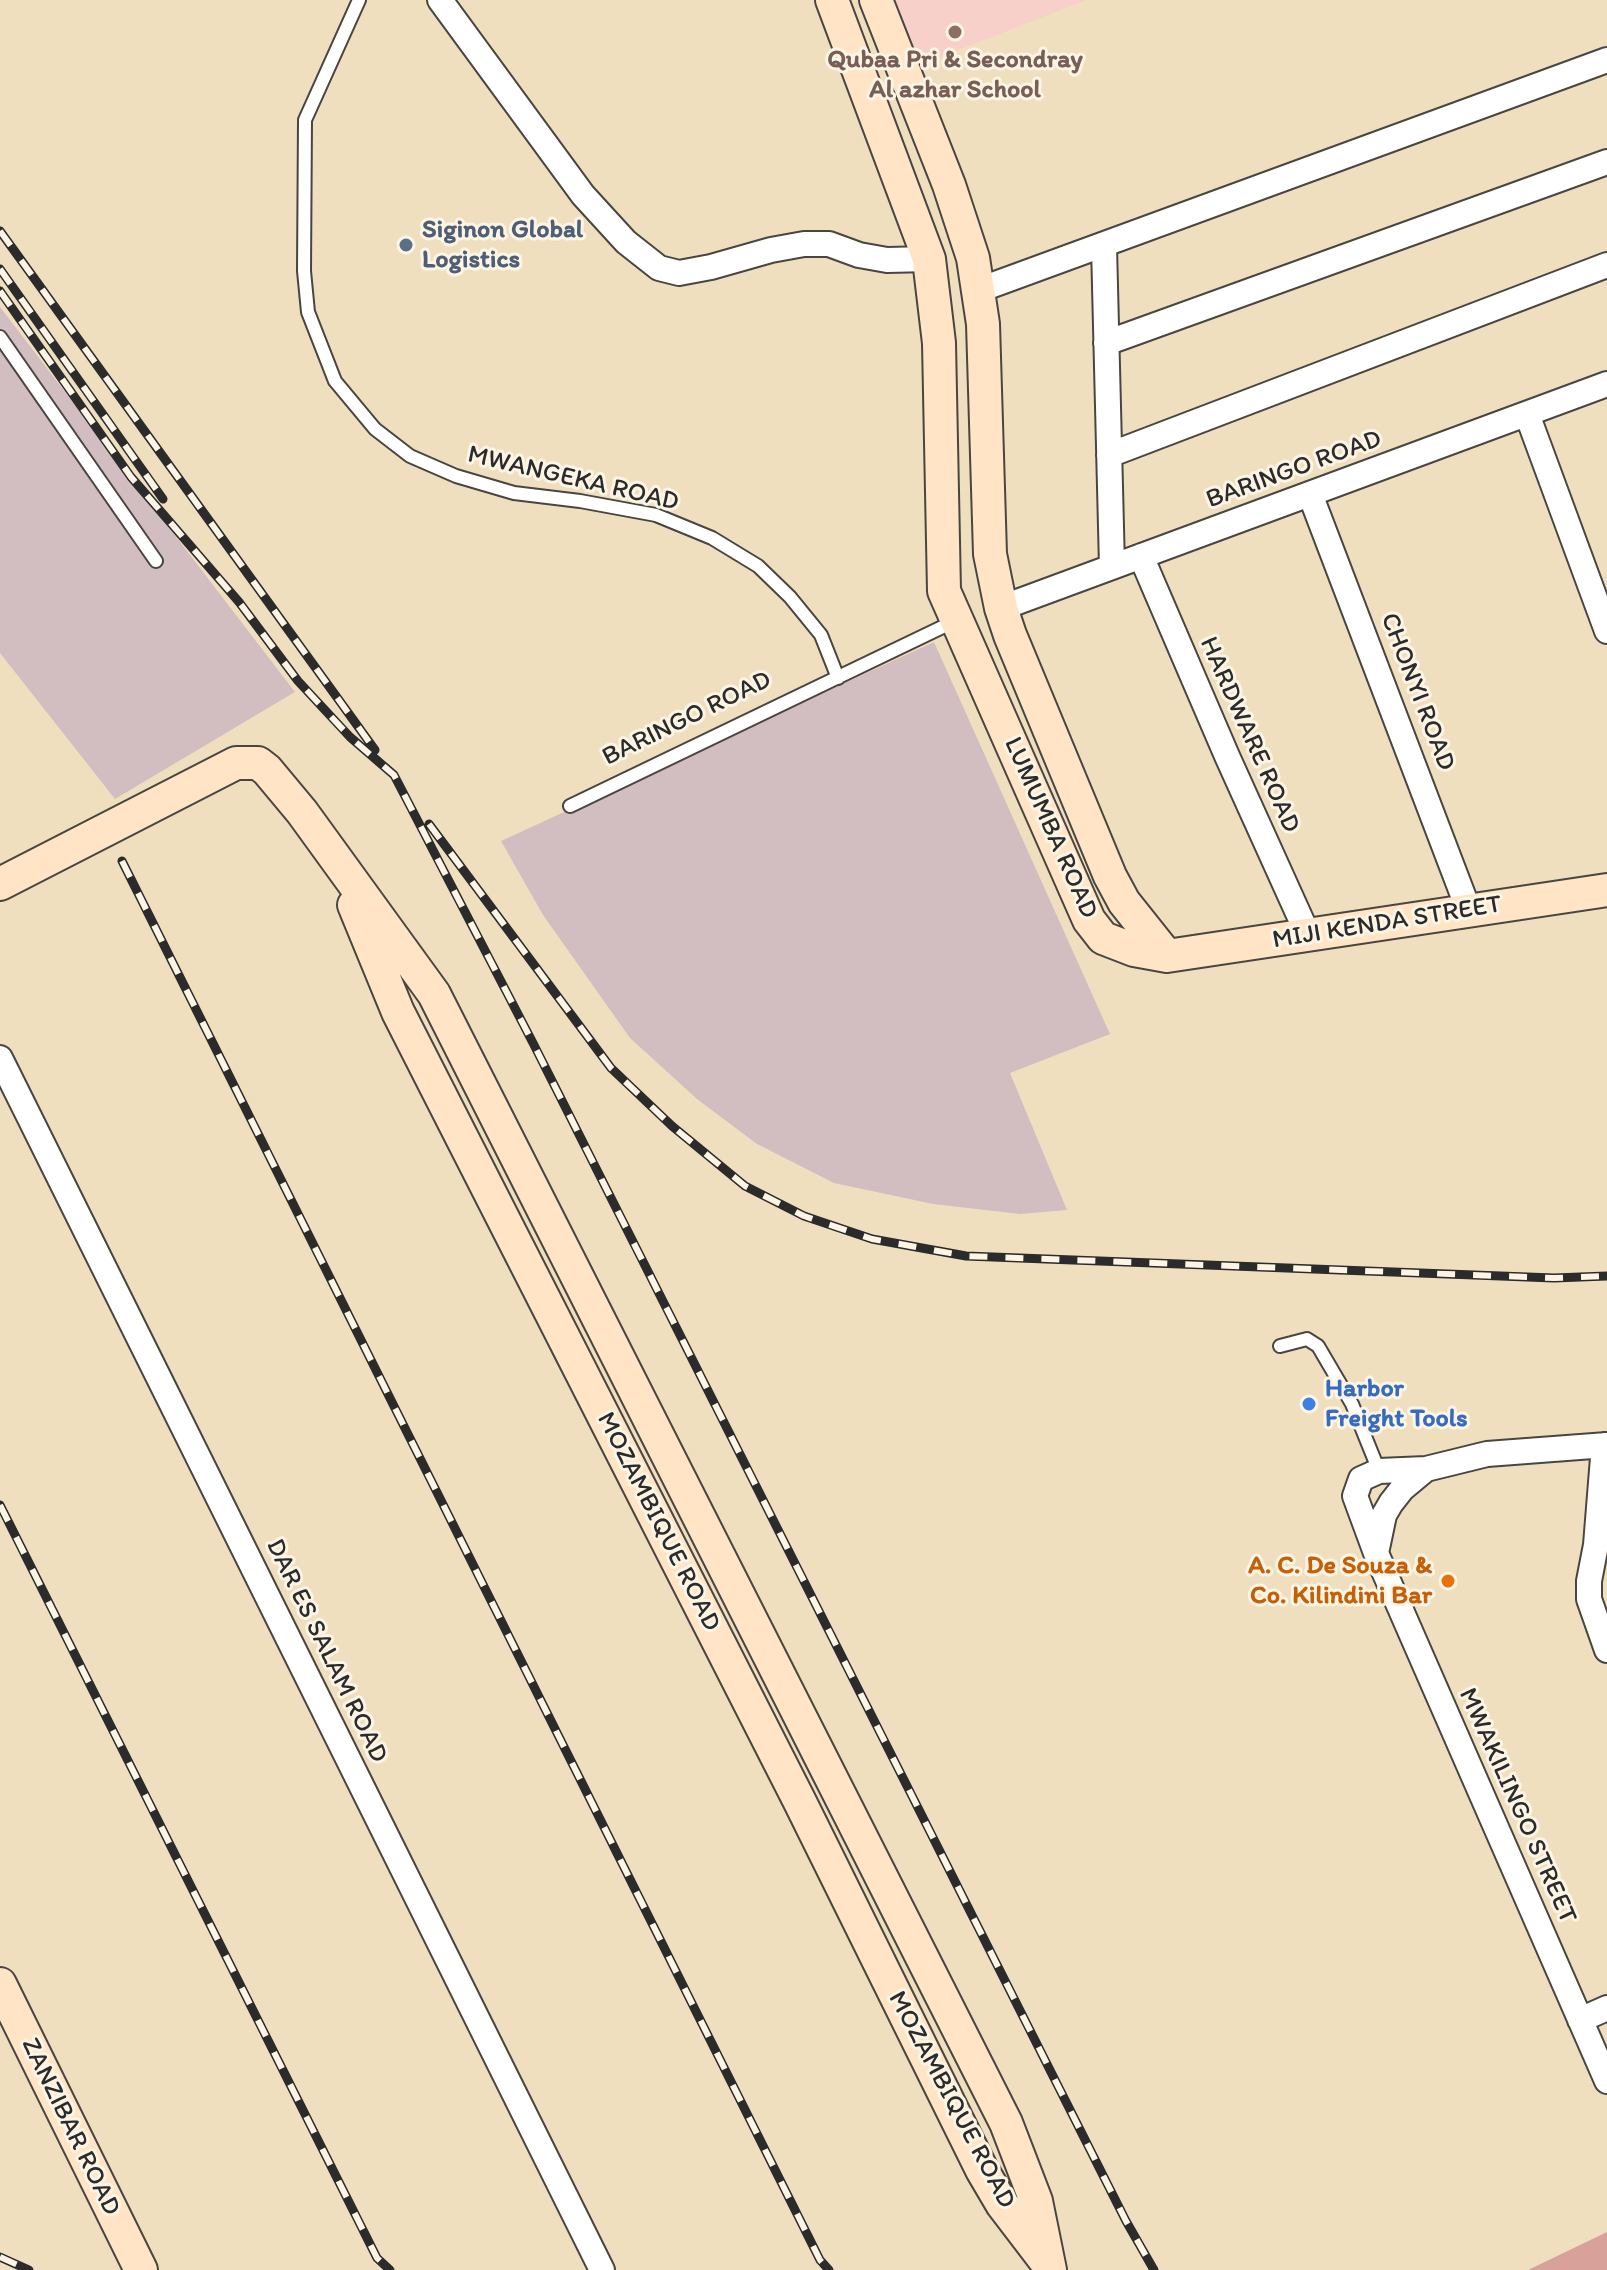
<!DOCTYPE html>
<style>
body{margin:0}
canvas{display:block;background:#f0dfbf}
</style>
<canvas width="1607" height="2270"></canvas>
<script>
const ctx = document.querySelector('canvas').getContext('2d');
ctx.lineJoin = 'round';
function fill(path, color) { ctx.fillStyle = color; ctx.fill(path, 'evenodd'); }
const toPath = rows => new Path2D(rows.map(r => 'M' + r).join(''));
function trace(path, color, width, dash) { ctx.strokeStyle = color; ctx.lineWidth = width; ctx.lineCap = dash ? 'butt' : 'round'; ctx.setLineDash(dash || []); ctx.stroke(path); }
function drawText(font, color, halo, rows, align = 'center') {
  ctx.font = font + ' Itim,sans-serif'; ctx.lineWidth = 6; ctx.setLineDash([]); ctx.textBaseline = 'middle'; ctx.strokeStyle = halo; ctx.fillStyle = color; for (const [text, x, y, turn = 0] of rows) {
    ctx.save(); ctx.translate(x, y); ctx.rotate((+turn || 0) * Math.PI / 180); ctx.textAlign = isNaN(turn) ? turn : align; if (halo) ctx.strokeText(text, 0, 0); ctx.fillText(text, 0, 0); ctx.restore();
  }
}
fill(toPath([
 [895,0,1087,0,920,65]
]), '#f7d0c9');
fill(toPath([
 [0,307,295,692,115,799,0,653],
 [934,642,1110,1034,1010,1073,1067,1210,1020,1214,933,1204,834,1183,757,1144,697,1099,630,1038,543,915,501,841]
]), '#d2bec1');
fill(toPath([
 [1607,2232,1607,2270,1528,2270]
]), '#d8a29a');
const lane = toPath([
 [359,0,305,120,304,271,308,312,335,381,375,429,410,456,456,476,514,493,580,501,656,515,712,538,758,566,790,597,821,635,838,678],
 [0,337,156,561],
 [570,806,957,620],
 [1280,1346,1307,1339,1318,1346,1352,1404,1379,1471]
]);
const street = toPath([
 [440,0,583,195,626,242,659,268,679,273,711,267,771,250,804,244,829,244,859,255,887,260,929,259],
 [1104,246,1112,567],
 [979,290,1607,60],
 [1106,343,1607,162],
 [1527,414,1607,631],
 [1109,455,1607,265],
 [1310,494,1469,911],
 [1141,556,1227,756,1308,935],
 [1001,608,1607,384],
 [0,1058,602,2270],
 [1604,1445,1596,1545,1589,1581,1589,1599,1607,1650],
 [1607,1445,1487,1454,1426,1469,1379,1471,1361,1479,1355,1496,1376,1553,1607,2081],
 [1376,1553,1384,1515,1391,1503,1402,1489,1426,1469],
 [1580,2020,1607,2008]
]);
const secondary = toPath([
 [832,0,929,259,939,343,944,591,1089,920,1103,938,1134,950,1167,956,1607,890],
 [876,0,949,185,973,258,983,324,990,554,1001,608,1010,635,1110,876,1124,902,1167,956],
 [0,884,236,763,258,763,267,770,302,812,434,994,1006,2123,1036,2201,1050,2270],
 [354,905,398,1012,800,1802,982,2170,1002,2204,1044,2259],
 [0,1984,141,2270]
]);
trace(lane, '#494641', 16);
trace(street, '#494641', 28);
trace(secondary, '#494641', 36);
trace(lane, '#fff', 12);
trace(street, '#fff', 24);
trace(secondary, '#ffe4c6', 32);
const rail = toPath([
 [0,231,375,750],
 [0,269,163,499],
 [0,291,131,477,239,602,298,681,350,737,394,775,533,1043,1126,2221,1154,2270],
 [429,824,611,1068,672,1126,745,1186,804,1216,872,1239,966,1256,1554,1278,1607,1276],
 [122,861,820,2260,829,2270],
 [0,1505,377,2258,390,2270],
 [0,2257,29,2270]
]);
trace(rail, '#2b2b2b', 9);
trace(rail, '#fcf5e5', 6, [18]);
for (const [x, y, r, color] of [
 [955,32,8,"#8d6e63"],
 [406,245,8,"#5c6f8a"],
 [1309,1404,8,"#3f7fe0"],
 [1448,1581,8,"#e8710a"]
]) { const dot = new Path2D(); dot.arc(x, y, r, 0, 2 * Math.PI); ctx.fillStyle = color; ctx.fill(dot); trace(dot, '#fcf5e5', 3); }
drawText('bold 26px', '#785e54', '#fcf5e5', [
 ["Qubaa Pri & Secondray",955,60],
 ["Al azhar School",955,90]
]);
drawText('bold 26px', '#4e5e75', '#fcf5e5', [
 ["Siginon Global",422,230],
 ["Logistics",422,260]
], 'left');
drawText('26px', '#2b2b2b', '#fcf5e5', [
 ["BARINGO ROAD",1294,470,-20],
 ["MWANGEKA ROAD",573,479,13],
 ["CHONYI ROAD",1417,692,69],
 ["BARINGO ROAD",687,719,-26],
 ["HARDWARE ROAD",1249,735,66],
 ["LUMUMBA ROAD",1050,828,66],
 ["MIJI KENDA STREET",1387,923,-9],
 ["MOZAMBIQUE ROAD",658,1522,63],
 ["DAR ES SALAM ROAD",326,1651,64],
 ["MWAKILINGO STREET",1517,1806,66],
 ["MOZAMBIQUE ROAD",951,2100,62],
 ["ZANZIBAR ROAD",70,2127,64]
]);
drawText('bold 26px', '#366cbe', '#fcf5e5', [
 ["Harbor",1325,1389],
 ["Freight Tools",1325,1419]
], 'left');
drawText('bold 26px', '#c56008', '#fcf5e5', [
 ["A. C. De Souza &",1432,1566],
 ["Co. Kilindini Bar",1432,1596]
], 'right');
</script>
